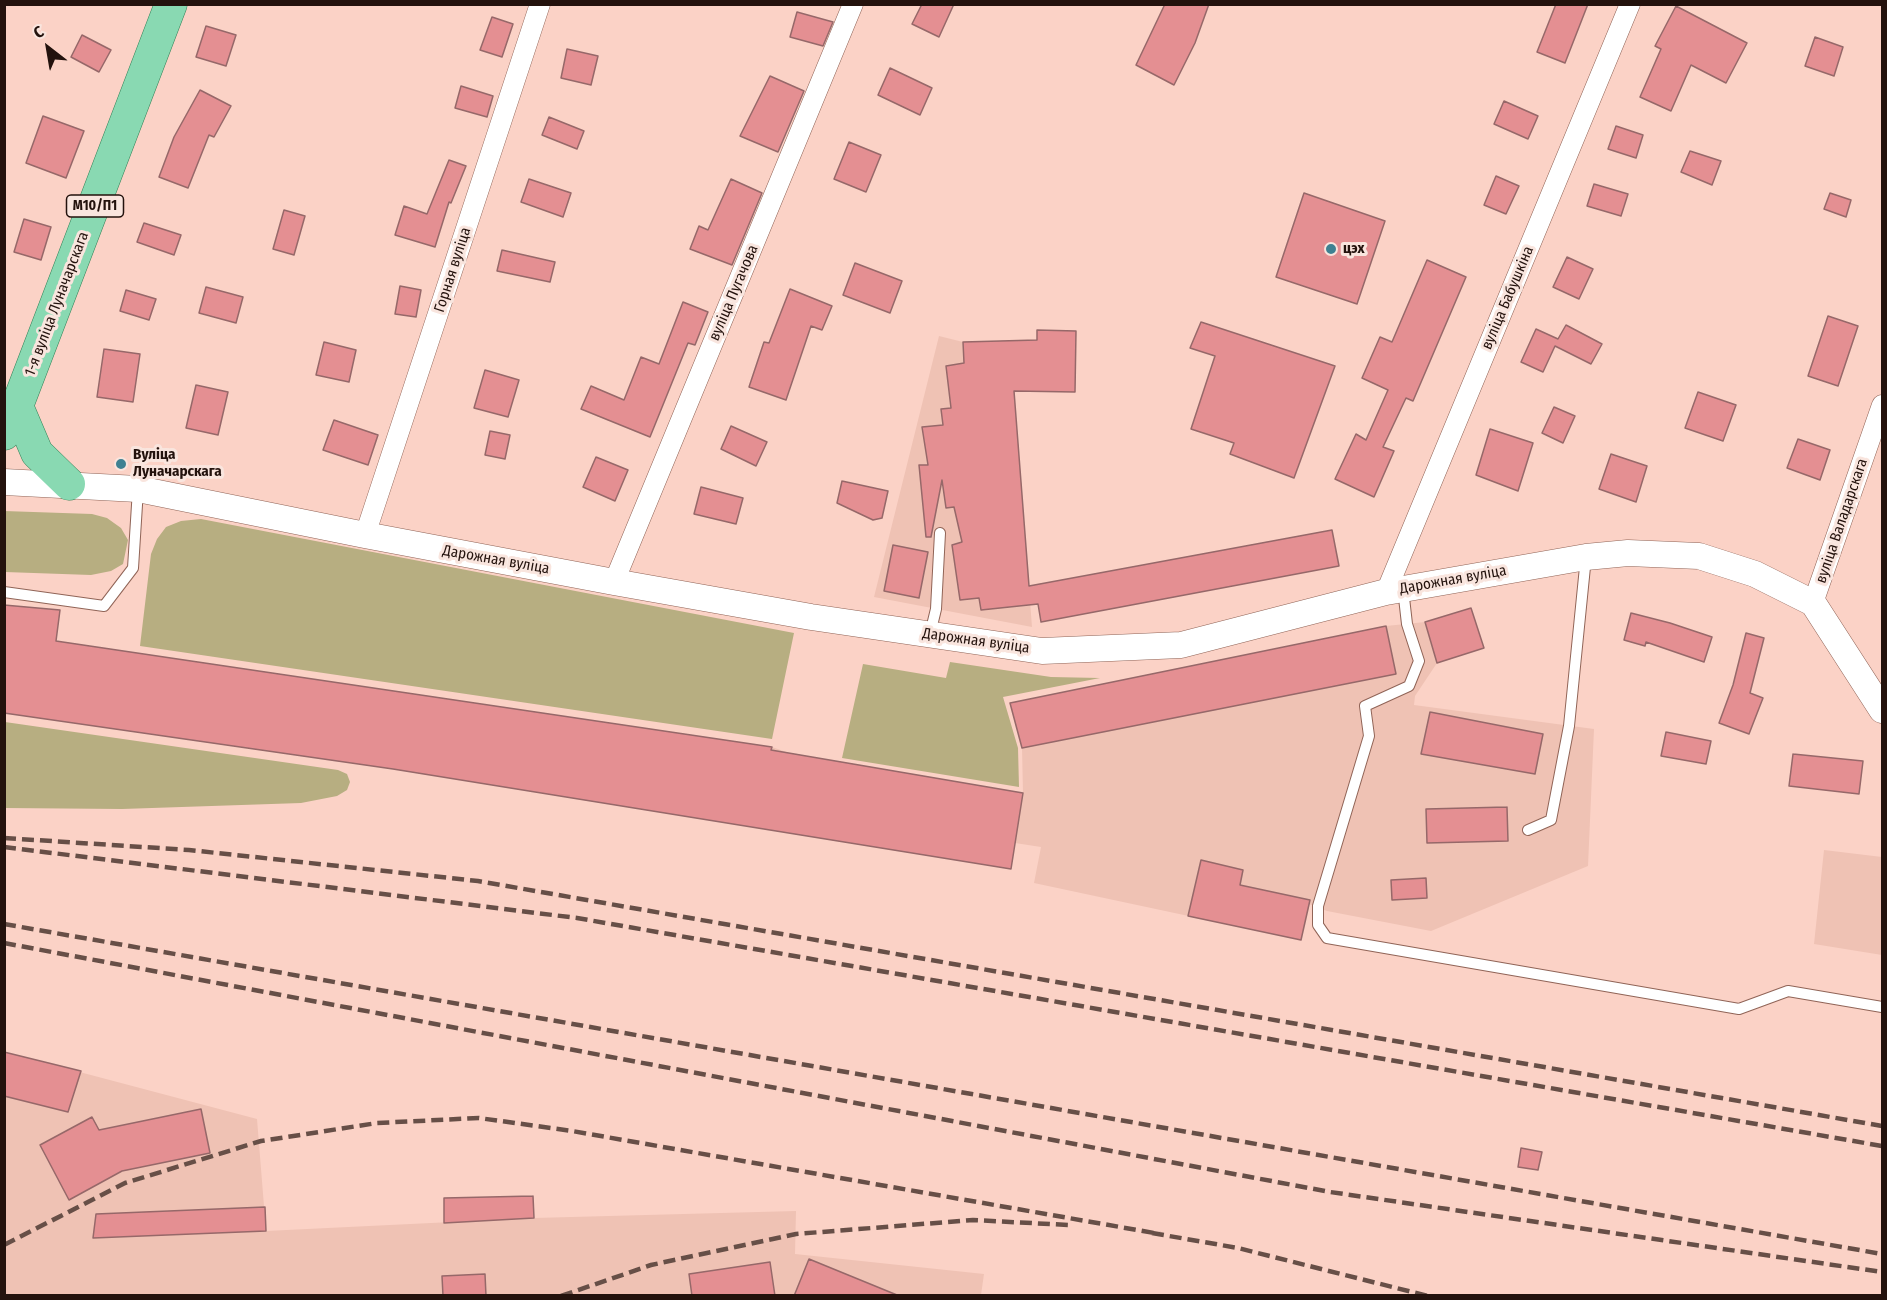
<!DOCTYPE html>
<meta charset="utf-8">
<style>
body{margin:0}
#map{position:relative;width:1887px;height:1300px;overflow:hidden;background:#fbd2c6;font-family:"Fira Sans Condensed",sans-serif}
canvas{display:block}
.frame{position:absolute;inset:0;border:6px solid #23120d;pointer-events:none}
.north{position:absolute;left:18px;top:18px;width:60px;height:60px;-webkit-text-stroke:4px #f9e5de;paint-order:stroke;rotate:329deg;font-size:16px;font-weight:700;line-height:24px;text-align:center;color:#23120d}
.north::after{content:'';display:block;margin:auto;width:21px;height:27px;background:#23120d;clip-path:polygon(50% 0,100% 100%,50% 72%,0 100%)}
</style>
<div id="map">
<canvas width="1887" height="1300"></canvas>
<div class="frame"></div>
<div class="north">С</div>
</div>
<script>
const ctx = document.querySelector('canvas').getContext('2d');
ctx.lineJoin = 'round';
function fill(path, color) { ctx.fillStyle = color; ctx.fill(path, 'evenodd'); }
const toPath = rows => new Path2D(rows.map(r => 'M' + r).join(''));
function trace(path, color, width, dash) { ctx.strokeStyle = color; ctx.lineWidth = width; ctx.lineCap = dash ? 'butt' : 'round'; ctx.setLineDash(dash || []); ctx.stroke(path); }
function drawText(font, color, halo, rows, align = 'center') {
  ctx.font = font + ' "Fira Sans Condensed",sans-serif'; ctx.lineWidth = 6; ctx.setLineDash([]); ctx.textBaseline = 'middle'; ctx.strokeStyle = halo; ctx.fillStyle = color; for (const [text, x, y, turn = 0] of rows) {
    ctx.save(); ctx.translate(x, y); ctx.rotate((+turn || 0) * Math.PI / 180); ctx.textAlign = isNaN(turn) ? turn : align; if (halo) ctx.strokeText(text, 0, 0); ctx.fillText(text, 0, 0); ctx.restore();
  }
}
fill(toPath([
 [939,336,963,342,1010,341,1032,627,874,597],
 [1471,608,1484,648,1437,663,1415,696,1414,705,1594,729,1588,866,1431,931,1327,911,1309,904,1301,940,1034,883,1041,847,1015,843,1011,869,393,769,5,713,5,636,56,641,772,747,792,754,1023,793,1022,748,1010,703,1386,626,1425,622],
 [1824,850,1882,857,1882,955,1814,944],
 [4,1052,257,1119,266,1231,534,1218,796,1211,795,1254,984,1274,981,1295,5,1295]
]), '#efc2b4');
fill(toPath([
 [4,511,92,514,107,518,121,528,128,540,123,564,111,571,91,575,5,572],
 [201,519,794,633,772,739,140,646,151,554,157,539,166,527,181,521],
 [950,662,1051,677,1100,678,1003,697,1018,748,1019,787,842,758,863,664,946,678],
 [5,722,338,770,347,774,350,782,347,790,337,796,301,803,122,809,5,808]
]), '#b7ae81');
const building = toPath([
 [922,4,954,4,939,37,912,24,922,4],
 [1165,4,1209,4,1195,43,1174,85,1136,65,1165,4],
 [1556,4,1588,4,1565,63,1537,52,1556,4],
 [1676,6,1747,43,1726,83,1691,65,1671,111,1640,97,1661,49,1655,46,1676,6],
 [797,12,833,22,823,46,790,37,797,12],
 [492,17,513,24,502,57,480,50,492,17],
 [206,26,236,35,226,66,196,57,206,26],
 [82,35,111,50,99,72,71,57,82,35],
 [1815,37,1843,47,1834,76,1805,66,1815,37],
 [567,49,598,56,591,85,561,78,567,49],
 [890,68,932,88,920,115,878,95,890,68],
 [770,76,804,91,778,152,740,136,770,76],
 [461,86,493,96,487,117,455,108,461,86],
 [200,90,231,106,214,137,209,135,188,188,159,177,174,137,200,90],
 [1504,101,1538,116,1528,139,1494,124,1504,101],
 [43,116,84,131,66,178,26,163,43,116],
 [549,117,584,131,577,149,542,135,549,117],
 [1616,126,1643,135,1636,158,1608,149,1616,126],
 [849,142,881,155,866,192,834,179,849,142],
 [1690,151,1721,161,1712,185,1681,172,1690,151],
 [449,160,466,166,451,203,449,202,435,247,395,235,404,206,427,214,449,160],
 [1496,176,1519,186,1506,214,1484,205,1496,176],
 [529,179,571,193,563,217,521,202,529,179],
 [731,179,762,193,732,265,690,249,699,226,708,230,731,179],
 [1594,184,1628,194,1621,216,1587,206,1594,184],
 [1304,193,1385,221,1357,304,1276,277,1304,193],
 [1830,193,1851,200,1846,217,1824,209,1830,193],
 [284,210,305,216,294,255,273,249,284,210],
 [24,219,51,227,41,260,14,252,24,219],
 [144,223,181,235,174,255,137,242,144,223],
 [502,250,555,262,550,282,497,271,502,250],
 [1567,257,1593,269,1579,299,1553,287,1567,257],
 [1427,260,1466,277,1413,401,1406,398,1383,447,1394,451,1374,497,1335,479,1356,434,1366,440,1388,390,1362,378,1380,337,1392,342,1427,260],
 [855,263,902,281,890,313,843,295,855,263],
 [400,286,421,290,416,317,395,314,400,286],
 [206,287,243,297,236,323,199,313,206,287],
 [790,289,832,306,822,330,811,326,786,400,749,387,764,342,769,343,790,289],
 [126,290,156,299,149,320,120,311,126,290],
 [683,302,708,312,695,345,688,343,650,437,581,409,591,386,624,400,641,357,659,364,683,302],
 [1828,316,1858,326,1838,386,1808,376,1828,316],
 [1201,322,1335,366,1294,478,1230,454,1234,443,1191,429,1215,356,1190,348,1201,322],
 [1566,325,1602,344,1591,364,1555,346,1543,372,1521,362,1536,329,1558,339,1566,325],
 [1037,330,1076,331,1075,392,1014,391,1029,586,1332,530,1339,566,1041,622,1038,604,981,610,979,598,960,600,952,545,962,542,954,507,946,508,942,480,931,537,926,537,919,465,928,465,922,427,943,425,941,409,951,408,946,366,964,363,963,342,1037,340,1037,330],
 [324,342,356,350,349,382,316,375,324,342],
 [104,349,140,354,133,402,97,397,104,349],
 [485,370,519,380,508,417,474,408,485,370],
 [196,385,228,392,218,435,186,428,196,385],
 [1698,392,1736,405,1723,441,1685,428,1698,392],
 [1554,407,1575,416,1563,443,1542,433,1554,407],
 [334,420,378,435,368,465,323,450,334,420],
 [731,426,767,442,756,466,721,449,731,426],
 [1490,429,1533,443,1518,491,1476,475,1490,429],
 [490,431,510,435,505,459,485,455,490,431],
 [1798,439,1830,450,1820,480,1787,468,1798,439],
 [1611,454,1647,466,1636,502,1599,489,1611,454],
 [596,457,628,470,615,501,583,487,596,457],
 [842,481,888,491,882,518,873,520,837,503,842,481],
 [701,487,743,498,736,524,694,514,701,487],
 [893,545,928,552,919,598,884,591,893,545],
 [4,605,60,610,56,641,772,747,771,750,1023,793,1011,869,393,769,4,713,4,605],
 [1471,608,1484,648,1437,663,1425,622,1471,608],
 [1631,613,1670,623,1712,637,1704,662,1646,642,1645,646,1624,640,1631,613],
 [1386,626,1396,674,1022,748,1010,703,1386,626],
 [1746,633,1764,638,1750,693,1763,698,1749,734,1719,723,1733,685,1746,633],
 [1430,712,1543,734,1535,774,1421,754,1430,712],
 [1666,732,1711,741,1706,764,1661,756,1666,732],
 [1793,754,1863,761,1859,794,1789,786,1793,754],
 [1507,807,1508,841,1427,843,1426,809,1507,807],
 [1201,860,1243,870,1240,885,1310,900,1301,940,1188,916,1201,860],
 [1426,878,1427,898,1392,900,1391,880,1426,878],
 [4,1052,81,1071,68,1112,4,1096,4,1052],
 [201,1109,210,1153,122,1171,69,1200,40,1145,92,1117,99,1130,201,1109],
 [1521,1148,1542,1152,1538,1170,1518,1167,1521,1148],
 [533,1196,534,1218,444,1223,444,1198,533,1196],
 [265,1207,266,1231,93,1238,96,1214,265,1207],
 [809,1259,897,1295,896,1296,794,1296,809,1259],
 [770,1262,775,1296,692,1296,689,1274,770,1262],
 [485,1274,486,1296,443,1296,442,1276,485,1274]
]);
fill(building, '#e48f92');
trace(building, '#966869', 1.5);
const service = toPath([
 [1403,589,1407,624,1419,661,1409,686,1365,706,1369,736,1318,906,1318,925,1327,938,1739,1009,1788,991,1882,1007],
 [4,592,104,606,133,568,138,489],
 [930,634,936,609,940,533],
 [1528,830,1551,820,1569,726,1586,557]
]);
const minor = toPath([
 [365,535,540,4],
 [614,582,853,4],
 [1386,592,1630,4],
 [1813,603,1882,405]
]);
const tertiary = toPath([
 [4,482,138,489,365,535,614,582,811,617,1042,651,1181,645,1386,592,1586,557,1628,553,1699,556,1755,574,1813,603,1882,710]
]);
const primary = toPath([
 [17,406,37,453,69,484],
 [4,434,17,406,171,4]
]);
trace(service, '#906457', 12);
trace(minor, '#906457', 21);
trace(tertiary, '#906457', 27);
trace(primary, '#328257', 33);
trace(service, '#fff', 10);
trace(minor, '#fff', 20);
trace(tertiary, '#fff', 26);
trace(primary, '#89d9b2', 32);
trace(toPath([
 [4,838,189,850,478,881,1882,1126],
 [4,847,577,918,1882,1146],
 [4,924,1882,1254],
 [4,943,1330,1192,1882,1272],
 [1152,1233,1238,1248,1428,1296],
 [4,1245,125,1183,261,1141,377,1123,479,1118,572,1131,1160,1234],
 [561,1296,651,1265,796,1234,973,1220,1068,1225]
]), '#674f47', 4.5, [12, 6]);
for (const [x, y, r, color] of [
 [1331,249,6,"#3f8192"],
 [121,464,6,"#3f8192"]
]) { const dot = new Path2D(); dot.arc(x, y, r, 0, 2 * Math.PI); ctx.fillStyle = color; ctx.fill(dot); trace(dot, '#f9e5de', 2); }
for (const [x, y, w] of [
 [95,206,57]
]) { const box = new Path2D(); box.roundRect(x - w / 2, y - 11, w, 22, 4.5); ctx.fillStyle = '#f9e5de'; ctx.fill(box); trace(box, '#23120d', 1.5); }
drawText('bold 14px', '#23120d', null, [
 ["М10/П1",95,206]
]);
drawText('bold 15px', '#23120d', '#f9e5de', [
 ["цэх",1343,249],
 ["Вуліца",133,455],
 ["Луначарскага",133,472]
], 'left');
drawText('15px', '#23120d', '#f9e5de', [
 ["Горная вуліца",453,270,-72],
 ["вуліца Пугачова",734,293,-67],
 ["вуліца Бабушкіна",1508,298,-67],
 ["1-я вуліца Луначарскага",57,304,-69],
 ["вуліца Валадарскага",1842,521,-71],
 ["Дарожная вуліца",496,560,10],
 ["Дарожная вуліца",1453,580,-10],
 ["Дарожная вуліца",976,641,8]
]);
</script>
